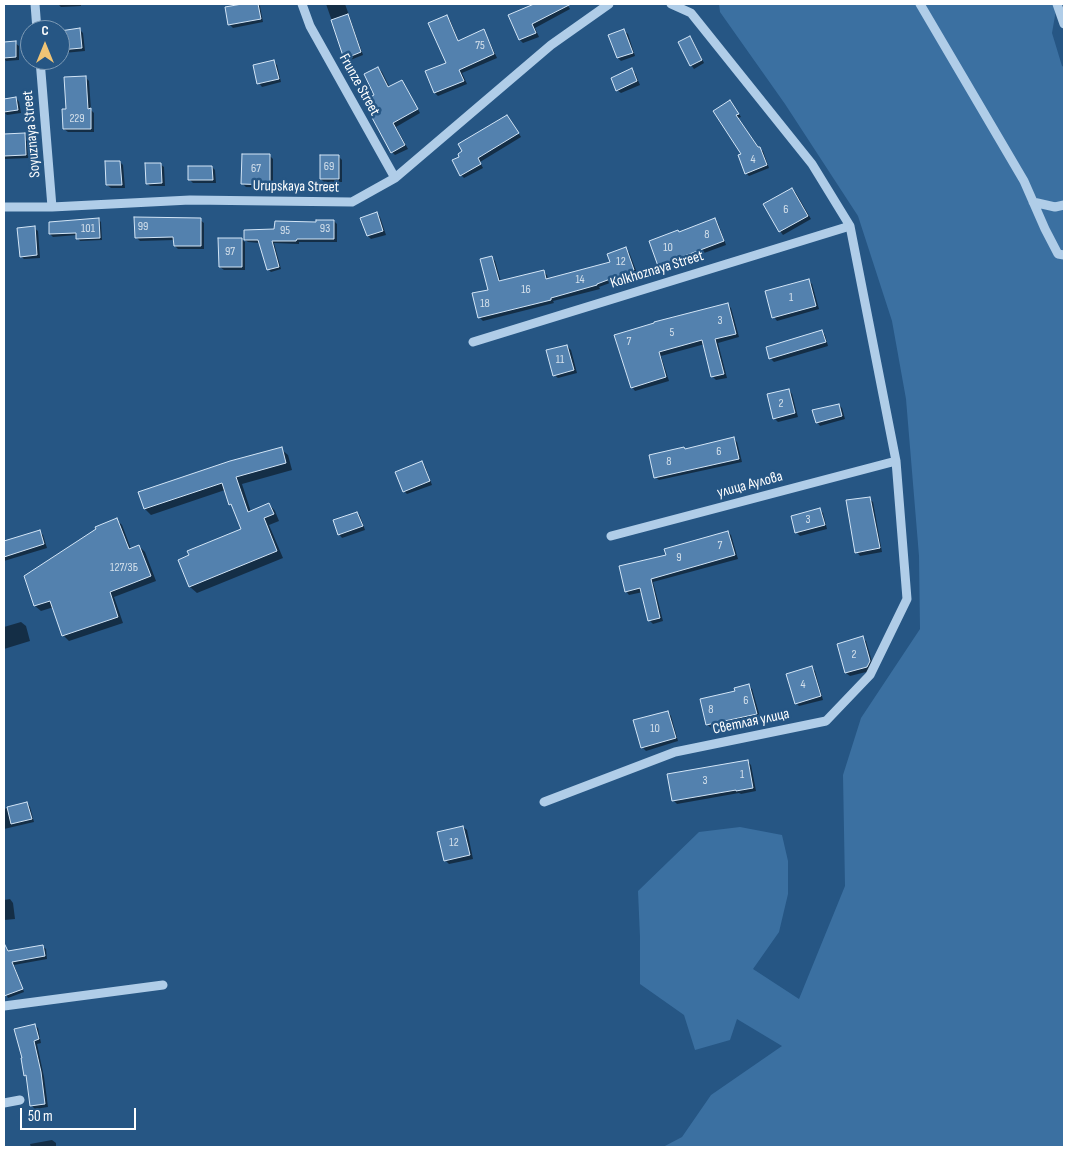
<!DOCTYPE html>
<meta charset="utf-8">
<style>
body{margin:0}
#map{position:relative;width:1068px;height:1151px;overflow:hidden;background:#265684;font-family:"Sofia Sans Condensed",sans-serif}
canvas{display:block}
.frame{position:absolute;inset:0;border:5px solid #fff;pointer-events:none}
.north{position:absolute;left:20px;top:20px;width:50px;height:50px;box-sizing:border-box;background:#265684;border:1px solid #7d9ab5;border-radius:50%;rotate:0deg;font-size:14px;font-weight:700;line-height:20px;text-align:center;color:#fff}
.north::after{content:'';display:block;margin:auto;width:18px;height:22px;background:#f0c475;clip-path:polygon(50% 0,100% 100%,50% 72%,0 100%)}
.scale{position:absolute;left:20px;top:1108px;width:116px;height:22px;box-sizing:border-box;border:2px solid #fff;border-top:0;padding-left:6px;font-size:15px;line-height:18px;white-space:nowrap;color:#fff;-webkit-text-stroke:4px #265684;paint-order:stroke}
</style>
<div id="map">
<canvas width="1068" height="1151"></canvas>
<div class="frame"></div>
<div class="north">С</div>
<div class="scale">50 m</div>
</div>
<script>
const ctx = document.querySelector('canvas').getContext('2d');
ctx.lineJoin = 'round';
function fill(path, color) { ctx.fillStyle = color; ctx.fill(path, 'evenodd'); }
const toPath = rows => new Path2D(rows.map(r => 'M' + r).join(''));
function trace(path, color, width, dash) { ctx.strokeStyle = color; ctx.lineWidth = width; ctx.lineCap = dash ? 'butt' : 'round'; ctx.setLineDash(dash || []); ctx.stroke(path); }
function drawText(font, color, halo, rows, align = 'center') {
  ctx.font = font + ' "Sofia Sans Condensed",sans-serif'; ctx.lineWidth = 5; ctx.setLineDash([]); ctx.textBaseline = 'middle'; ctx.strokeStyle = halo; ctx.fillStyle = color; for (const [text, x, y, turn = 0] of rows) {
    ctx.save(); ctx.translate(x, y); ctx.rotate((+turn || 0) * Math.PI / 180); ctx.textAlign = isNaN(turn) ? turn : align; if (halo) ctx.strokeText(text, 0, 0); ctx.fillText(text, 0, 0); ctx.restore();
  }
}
fill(toPath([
 [719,4,1057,4,1052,33,1062,66,1064,67,1064,1147,663,1147,682,1137,711,1095,782,1046,737,1019,730,1040,695,1050,684,1015,640,984,640,937,638,891,699,832,740,827,782,835,788,861,788,894,779,932,753,969,799,999,845,886,843,775,861,718,920,629,919,556,906,399,892,321,858,216,785,104,720,12]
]), '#3b70a1');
fill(toPath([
 [58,4,81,4,81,6,61,7],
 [249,4,258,4,260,6,263,22,233,28,229,24,226,8],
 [326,4,345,4,363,55,348,61,345,58],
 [536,4,567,4,570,9,535,28,539,37,523,43,520,40,510,16],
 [447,17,450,20,459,42,483,31,486,34,497,58,462,73,467,84,438,96,435,93,448,63],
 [80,30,83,33,85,51,64,53,61,50,60,32],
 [624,31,628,34,635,56,621,61,618,58],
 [689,38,693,41,704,63,694,69,691,65],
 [4,43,15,43,19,46,19,60,6,61,4,58],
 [274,62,277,65,281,82,262,87,259,83],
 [378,68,382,72,390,88,402,81,405,85,420,113,396,127,408,149,395,155,392,152,375,96],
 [632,70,635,73,640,85,621,93,617,90],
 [85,77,89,81,91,110,94,113,94,132,68,132,64,129,68,110],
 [16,98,19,102,21,113,7,115,4,112,4,100],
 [730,101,741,117,738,118,759,148,763,151,769,168,749,176,746,173,743,155],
 [510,119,521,137,480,162,483,168,464,178,461,175,461,157],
 [25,134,28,138,29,158,4,159,4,136],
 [270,156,273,159,273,188,246,187,243,184],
 [338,156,342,160,342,182,324,182,321,179],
 [120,162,123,165,125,188,111,188,107,185],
 [160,164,164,167,165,186,150,186,147,183],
 [212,167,215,170,216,183,193,183,190,180],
 [792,189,796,193,811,219,783,235,780,231],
 [377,214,380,217,386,235,371,239,368,236],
 [98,219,101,222,102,240,80,241,78,238,77,235,53,237,50,234],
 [200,220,204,223,204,249,178,249,175,246,175,240,140,241,136,237],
 [715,220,718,223,726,245,663,268,659,265],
 [334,221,337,224,337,242,299,242,299,244,274,243,281,269,271,272,268,269,260,243,248,242,245,240,276,230],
 [34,228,38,231,40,258,24,259,21,256],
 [241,239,245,242,245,270,224,270,220,267],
 [625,249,629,252,637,273,599,287,600,289,553,301,554,303,483,321,480,318,474,294,489,291,492,257,495,261,501,282,543,272,547,275,548,280,612,263],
 [809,281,812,284,819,309,777,321,774,317],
 [727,304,731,308,739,337,718,343,727,378,716,380,713,377,705,344,661,356,669,381,635,391,632,387,615,336],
 [821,332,825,335,828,346,774,362,771,359,767,348],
 [567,346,571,350,577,373,558,378,554,375],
 [789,390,792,394,798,417,778,422,774,418],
 [839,405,842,408,845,419,820,426,817,422],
 [734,439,737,442,742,462,659,480,655,477,686,450],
 [281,449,288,455,292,470,242,484,251,512,269,504,275,511,279,521,269,525,283,558,197,593,190,587,179,560,242,530,233,507,230,504,225,490,151,515,145,509,140,493],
 [422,463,425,466,432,485,407,494,404,491],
 [869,499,873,502,882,552,860,556,857,552],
 [819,509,823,513,827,529,800,536,796,532],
 [357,513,360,516,365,530,342,538,339,534],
 [117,520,122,525,131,549,139,546,145,552,156,581,114,597,123,623,69,641,63,635,54,607,41,611,35,606,25,576],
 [39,531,43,535,47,548,4,561,4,542],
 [728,532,731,535,738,559,653,582,663,621,653,624,649,620,643,592,629,595,626,591,667,556],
 [21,622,26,626,30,641,4,649,4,627],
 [862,638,866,641,873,665,870,671,850,676,846,673,838,644],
 [812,668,815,671,823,700,799,706,796,703],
 [749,686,752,689,760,717,711,728,707,724,736,692],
 [668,712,671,716,678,741,646,751,642,747],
 [747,761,751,765,756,791,741,794,739,793,677,804,673,800],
 [27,803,30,807,34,822,4,829,4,809],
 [463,827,467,830,473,859,449,864,446,861,439,832],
 [10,899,13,903,15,919,4,920,4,900],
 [4,947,5,947,8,949,9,952,43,947,46,949,47,959,14,965,24,992,8,998,4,991,4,980,7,979,4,962],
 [34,1025,38,1028,41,1043,37,1044,44,1077,48,1107,35,1109,32,1106,27,1077,25,1075,24,1059],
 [52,1140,56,1143,56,1147,31,1147,30,1144]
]), '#0007');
const building = toPath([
 [242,4,258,4,261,19,228,25,225,7,242,4],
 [534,4,571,4,532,24,536,33,519,40,508,15,534,4],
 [348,14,361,52,344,59,331,20,348,14],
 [447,15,458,41,484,29,494,54,459,70,464,81,434,93,425,71,446,63,428,23,447,15],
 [80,28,82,48,60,50,60,31,80,28],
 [624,29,633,53,617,58,608,35,624,29],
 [690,36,702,60,690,66,678,42,690,36],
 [16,41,16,57,4,58,4,42,16,41],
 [274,60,279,79,257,84,253,65,274,60],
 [378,67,388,87,402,80,418,109,393,123,405,145,391,153,363,101,374,95,364,74,378,67],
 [632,68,637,81,616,91,611,78,632,68],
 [86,76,88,109,91,108,91,129,63,129,62,109,66,109,64,77,86,76],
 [16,97,18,110,4,112,4,99,16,97],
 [730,100,739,114,736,115,758,147,760,147,767,165,745,174,738,155,741,154,713,111,730,100],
 [507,115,519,133,478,158,481,164,460,176,452,160,459,157,458,154,462,151,458,144,507,115],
 [25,133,26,155,4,156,4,134,25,133],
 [242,154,270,154,270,185,241,184,242,154],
 [320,155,339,155,339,179,320,179,320,155],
 [105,161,120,161,122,185,106,185,105,161],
 [145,163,161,163,162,183,146,184,145,163],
 [188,166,212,166,213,180,188,180,188,166],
 [792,188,808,216,779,232,763,204,792,188],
 [377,212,383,231,367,236,360,218,377,212],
 [134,217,201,218,201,246,174,246,173,237,135,238,134,217],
 [99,218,100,238,76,239,76,233,49,234,49,222,99,218],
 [715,218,724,241,658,266,649,241,678,230,679,232,715,218],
 [316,220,334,220,334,239,297,239,296,241,272,241,279,267,267,270,258,240,244,240,244,230,274,229,275,221,316,222,316,220],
 [35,226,37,255,20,257,17,228,35,226],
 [218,238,242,238,242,267,219,267,218,238],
 [626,247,634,270,597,284,597,285,551,298,551,300,478,318,472,293,488,290,480,259,492,256,499,281,544,270,546,279,610,262,607,254,626,247],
 [809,279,816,306,772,318,765,291,809,279],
 [728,303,736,334,715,339,724,374,711,377,702,340,659,352,666,377,631,388,614,335,654,323,654,322,728,303],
 [822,330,826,342,769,359,766,347,822,330],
 [567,345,574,370,553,376,546,350,567,345],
 [789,389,795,413,773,419,767,394,789,389],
 [839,404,842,416,816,423,812,410,839,404],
 [734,437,739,459,654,478,649,455,684,447,685,449,734,437],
 [282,447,286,463,236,477,248,512,269,503,274,514,264,518,277,551,189,587,178,560,189,555,187,551,241,529,231,504,229,505,222,483,144,509,138,492,230,461,282,447],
 [422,461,430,481,403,492,395,472,422,461],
 [870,497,880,548,855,553,846,500,870,497],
 [820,508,825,525,795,533,791,516,820,508],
 [357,512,363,526,338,535,333,520,357,512],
 [117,518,129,549,139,545,151,576,110,592,118,617,62,636,50,601,34,606,24,576,96,529,95,527,117,518],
 [40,530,44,544,4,557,4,541,40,530],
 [728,531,735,555,651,579,660,618,648,621,640,588,625,592,619,566,666,555,664,549,728,531],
 [863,636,870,661,867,667,845,673,837,644,863,636],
 [812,666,821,696,795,704,786,674,812,666],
 [749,684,757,714,706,725,700,699,735,691,734,688,749,684],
 [668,711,676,738,641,748,633,720,668,711],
 [748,760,753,788,736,791,736,790,672,801,667,774,748,760],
 [27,802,32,819,11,824,7,807,27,802],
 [463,826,470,855,444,861,437,832,463,826],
 [4,943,8,951,43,945,45,956,12,962,23,989,4,996,4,943],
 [35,1024,39,1039,34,1041,41,1072,45,1104,30,1106,26,1075,24,1076,21,1058,22,1058,14,1029,35,1024]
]);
fill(building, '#5381ae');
trace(building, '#d3e5f6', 1);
trace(toPath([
 [35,4,37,30],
 [302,4,310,26,395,178],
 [920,4,1024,181,1045,229,1058,254,1064,255],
 [1057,4,1064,24],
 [40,60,52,207],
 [1033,202,1055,207,1064,205],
 [4,207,52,207,190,200,352,202,395,178,551,45,609,4],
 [473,342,850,226],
 [611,536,896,461],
 [544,802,675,752,826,721,870,675,907,599,896,461,850,226,812,164,691,13,671,4],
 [4,1006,163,985],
 [4,1103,20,1100]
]), '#b0cde8', 9);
drawText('12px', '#d4e0eb', null, [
 ["75",480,46],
 ["229",77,119],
 ["4",753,160],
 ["69",329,167],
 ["67",256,169],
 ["6",786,210],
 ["99",143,227],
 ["101",88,229],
 ["93",325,229],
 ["95",285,231],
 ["8",707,235],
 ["10",668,248],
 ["97",230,252],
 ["12",621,262],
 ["14",580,280],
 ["16",526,290],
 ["1",791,298],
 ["18",485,304],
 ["3",720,321],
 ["5",672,333],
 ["7",629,342],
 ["11",560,360],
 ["2",781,404],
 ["6",719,452],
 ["8",669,462],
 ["3",808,520],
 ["7",720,546],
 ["9",679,558],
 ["127/3Б",124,568],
 ["2",854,655],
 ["4",803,685],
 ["6",746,701],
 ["8",711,710],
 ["10",655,729],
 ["1",742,775],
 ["3",705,781],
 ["12",454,843]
]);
drawText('15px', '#fff', '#265684', [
 ["Frunze Street",359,85,61],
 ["Soyuznaya Street",32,134,-95],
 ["Urupskaya Street",296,187,1],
 ["Kolkhoznaya Street",657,270,-17],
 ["улица Аулова",750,485,-15],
 ["Светлая улица",751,722,-12]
]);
</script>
